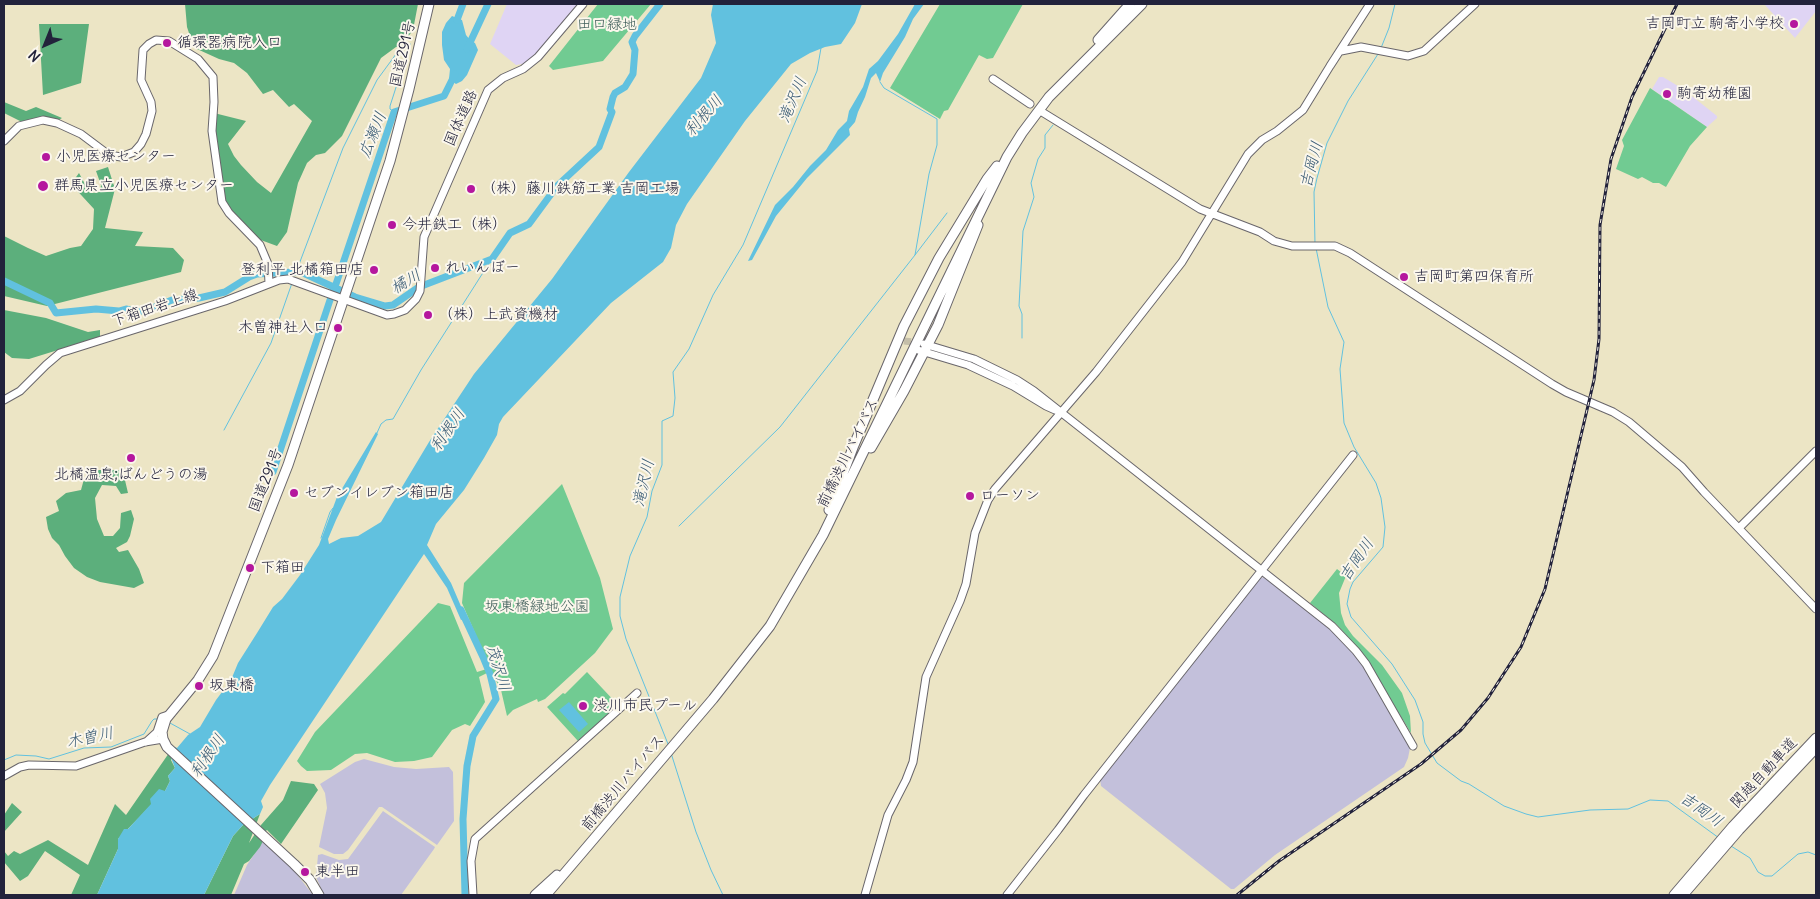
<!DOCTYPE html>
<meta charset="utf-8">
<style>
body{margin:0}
#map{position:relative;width:1820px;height:899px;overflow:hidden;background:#ece5c5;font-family:Delius,sans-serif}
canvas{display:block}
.frame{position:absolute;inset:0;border:5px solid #22223b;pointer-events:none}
.north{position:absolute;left:20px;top:20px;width:50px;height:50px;-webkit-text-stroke:4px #fbf7ec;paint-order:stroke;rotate:224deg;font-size:14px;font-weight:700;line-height:20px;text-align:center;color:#22223b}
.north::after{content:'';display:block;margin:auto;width:18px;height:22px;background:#22223b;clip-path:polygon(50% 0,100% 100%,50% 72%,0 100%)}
</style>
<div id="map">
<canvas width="1820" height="899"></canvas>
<div class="frame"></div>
<div class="north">N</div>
</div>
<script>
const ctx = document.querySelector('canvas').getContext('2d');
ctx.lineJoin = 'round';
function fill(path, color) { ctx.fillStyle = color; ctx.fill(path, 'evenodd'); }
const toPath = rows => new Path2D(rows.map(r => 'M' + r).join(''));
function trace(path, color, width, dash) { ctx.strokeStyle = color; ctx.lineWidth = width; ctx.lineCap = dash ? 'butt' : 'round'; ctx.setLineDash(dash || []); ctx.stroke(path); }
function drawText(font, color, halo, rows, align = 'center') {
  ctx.font = font + ' Delius,"Klee One",sans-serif'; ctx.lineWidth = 4; ctx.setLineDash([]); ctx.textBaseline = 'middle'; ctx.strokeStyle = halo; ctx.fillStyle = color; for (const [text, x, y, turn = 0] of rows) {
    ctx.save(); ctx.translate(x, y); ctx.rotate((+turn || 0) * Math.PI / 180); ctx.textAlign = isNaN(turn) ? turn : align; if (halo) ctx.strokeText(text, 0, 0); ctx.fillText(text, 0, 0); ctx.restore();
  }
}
fill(toPath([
 [507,4,583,4,532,62,516,65,490,44],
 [1764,4,1816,4,1816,11,1795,38],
 [1659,77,1663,77,1683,89,1717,116,1717,118,1707,127,1652,89]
]), '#dfd4f4');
fill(toPath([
 [1265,577,1331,629,1362,662,1410,748,1408,758,1404,767,1275,855,1234,889,1231,889,1101,786,1100,779,1259,578],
 [364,759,394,767,416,769,449,767,453,772,454,821,437,845,382,807,379,807,348,850,343,854,334,854,319,847,327,808,325,793,320,784,355,762],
 [383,811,435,847,434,849,401,895,324,895,316,877,318,855,322,854,339,860,348,859],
 [263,841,292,868,313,895,234,895,247,865]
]), '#c3c0db');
fill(toPath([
 [598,4,651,4,603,61,553,70,549,66],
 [940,4,1023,4,993,58,987,59,979,55,948,110,944,111,940,119,890,88],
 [1650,88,1707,127,1690,146,1666,187,1659,183,1653,183,1642,177,1638,179,1616,169,1624,146,1622,140],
 [562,484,600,578,613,629,595,653,545,699,538,702,537,699,513,710,507,716,501,690,491,671,479,677,485,702,482,707,470,726,465,724,452,730,432,757,414,761,395,762,367,753,355,754,331,770,307,771,301,766,297,761,315,732,438,603,450,606,477,672,490,668,462,603,464,583],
 [1337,569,1346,576,1339,593,1341,613,1345,625,1353,636,1382,665,1402,693,1410,716,1411,733,1361,651,1337,625,1310,603],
 [587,672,619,706,578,741,547,707,563,693,565,694]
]), '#71cb92');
fill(toPath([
 [185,4,418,4,413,30,402,45,396,47,381,58,342,136,325,153,316,155,307,163,298,183,287,232,277,246,258,239,226,207,216,150,214,113,246,121,228,144,234,156,241,165,257,182,271,193,312,121,294,104,289,107,273,90,263,94,247,73,234,63,219,59,197,49,192,42,187,27],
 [39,24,89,24,81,83,43,95],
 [4,102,26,111,36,107,62,118,57,121,22,122,4,113],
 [108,167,115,189,105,228,143,232,135,246,173,248,184,260,181,272,47,306,4,296,4,236,28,248,46,256,70,248,81,246,93,229,94,209,71,184,79,173,87,188,92,193,100,192,101,185,96,171],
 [4,310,46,318,88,332,100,330,100,337,29,359,12,358,4,352],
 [99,470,119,470,124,476,128,493,121,494,116,486,102,485,95,498,97,519,104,536,113,536,120,528,121,513,131,510,134,519,130,536,127,542,116,548,119,552,128,550,139,569,144,583,134,588,100,582,87,577,74,568,65,556,59,545,52,538,48,529,46,517,59,511,56,501,66,493,81,490,84,479,92,472],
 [169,753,172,758,171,760,175,768,168,776,170,781,165,791,118,839,118,849,97,895,71,895,80,875,45,851,28,876,20,881,4,862,4,851,8,856,14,851,20,854,48,840,88,865,115,804,126,815],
 [291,781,314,784,318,790,281,844,267,830,259,837,263,841,260,847,249,861,244,864,231,895,204,895,233,836,243,825,260,814,249,843,261,825,283,800],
 [12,803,22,812,4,832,4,815]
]), '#5caf7c');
fill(toPath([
 [713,4,862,4,855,23,841,44,825,47,810,53,791,64,745,121,687,204,676,225,671,248,663,262,611,303,503,417,499,424,497,435,484,458,464,490,436,524,427,545,451,583,466,618,461,620,447,588,424,554,270,785,261,801,263,807,260,814,243,825,233,836,204,895,97,895,118,849,118,839,124,829,128,829,151,804,150,799,159,789,165,791,170,781,168,776,175,768,170,755,175,747,177,748,188,735,200,727,216,700,231,680,238,663,257,633,273,607,282,599,300,575,319,545,337,497,376,432,378,434,336,520,328,539,329,544,341,538,358,536,381,522,429,442,474,374,552,279,629,172,701,78,716,43,711,15],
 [915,4,924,4,913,19,905,37,883,73,880,82,876,73,871,78,865,97,858,112,855,122,849,129,850,135,807,178,776,216,752,260,748,261,775,205,793,187,810,166,826,150,838,130,847,121,849,111,863,87,869,69,878,61,898,34],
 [452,16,462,20,466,35,470,40,475,43,478,50,467,75,462,81,456,84,449,79,450,69,444,60,442,45,442,32,446,23],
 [569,702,588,724,579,732,559,710]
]), '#61c1df');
trace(toPath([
 [1381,48,1389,28,1395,4],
 [394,112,390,109,390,106,410,44],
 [1315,244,1314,192,1317,178,1327,143,1348,101,1378,54],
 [1316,248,1328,307,1344,342,1340,369,1344,423,1354,447,1376,483,1381,498,1385,527,1383,547,1353,582,1350,589,1347,604,1351,617,1392,664,1415,700,1423,722,1423,734,1425,743,1437,763,1461,781,1469,784,1504,806,1526,814,1538,817,1590,810,1628,809,1650,800,1668,801,1719,838],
 [915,255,947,213],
 [298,267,343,148,377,80,399,50],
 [1022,338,1022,314,1019,306,1023,231,1034,197,1031,183,1038,159,1045,148,1045,135,1053,125],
 [224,430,271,343,292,283],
 [377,433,381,424,386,420,393,419,421,370,493,257],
 [679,526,780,427,915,255,929,174,937,145,937,119,884,88,880,82],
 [321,538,330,512,333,508],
 [170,723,190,734],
 [668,744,626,639,620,616,620,597,630,556,647,517,652,491,662,465,662,421,673,416,675,398,673,372,689,349,713,295,743,245,817,71,821,48],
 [671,753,696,832,711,870,723,895],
 [4,760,16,755,36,756,49,759,84,748,111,747,144,734,152,721,154,719,159,719],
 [1731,846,1750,858,1758,872,1765,876,1772,876,1798,854,1808,852,1816,855]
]), '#61c1df', 1);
trace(toPath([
 [457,20,463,4],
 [467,49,488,4],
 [4,281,50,303,56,313,96,309,119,311,126,309,134,311,145,311,172,300,199,298,225,292,249,277,257,274,294,272,301,272,355,297,385,306,393,305,419,287,492,259,510,233,529,224,557,186,599,147,612,112,610,109,613,97,615,93,625,87,633,74,635,50,632,42,635,36,660,4],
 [336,284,394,112,444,96,455,74],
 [273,472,333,291],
 [461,610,483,657,490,674,496,699,473,736,467,766,463,819,465,895]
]), '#61c1df', 7);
trace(toPath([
 [904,341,921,343]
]), '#c4bea9', 7, [7, 3.5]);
const secondary = toPath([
 [1341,51,1361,47,1408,56,1424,51,1475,4],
 [993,79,1030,104],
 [1042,112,1200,209,1260,232,1274,241,1292,246,1335,246,1350,253,1552,384,1566,392,1613,412,1629,422,1682,467,1704,492,1816,609],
 [4,141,19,126,43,120,57,123,81,134,109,155,121,157,134,152,141,144,146,134,152,111,151,102,141,80,143,50,149,44,156,40,169,41,198,59,213,77,214,102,212,131,222,202,229,213,260,245,268,264,269,283],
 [924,344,974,359,1017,380,1034,391,1332,626,1356,651,1366,664,1413,746],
 [918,350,968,365,1013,386,1046,406,1055,410],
 [4,400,20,391,46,365,60,353,225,301,279,280,288,279,387,315,394,314,405,310,416,299,420,291,424,237,488,90,503,78,523,69,538,57,583,4],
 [1739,528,1816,451],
 [146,742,157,732,162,717,168,715],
 [4,776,20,767,29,765,76,766,145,742,163,739],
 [473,895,471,861,475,839,637,693],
 [865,895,888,815,906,780,913,762,926,677,960,601,966,584,975,533,988,500,995,489,1096,372,1182,262,1248,154,1262,140,1277,131,1303,110,1330,66,1370,4],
 [1007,895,1058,830,1084,795,1353,455]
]);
const highway = toPath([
 [1098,40,1130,4],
 [871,448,904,391,938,325,978,225],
 [829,510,854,445,904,326,939,258,987,179,997,166],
 [319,895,310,880,294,864,167,747,163,739,162,732,166,719,198,680,213,656,288,465,390,161,409,89,429,4],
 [535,895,557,875],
 [546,895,713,699,770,626,823,535,1007,157,1022,133,1049,97,1142,4],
 [1674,895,1733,826,1816,738],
 [1683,895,1739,830,1816,748]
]);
trace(secondary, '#69666b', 9);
trace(highway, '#69666b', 11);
trace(secondary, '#fff', 7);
trace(highway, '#fff', 9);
const rail = toPath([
 [1237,895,1279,861,1421,764,1461,730,1488,698,1521,647,1545,589,1594,380,1599,339,1600,225,1611,159,1632,97,1677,4]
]);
trace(rail, '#22223b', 3);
trace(rail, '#fbf7ec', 1, [4]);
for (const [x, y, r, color] of [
 [1794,24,5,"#b5179e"],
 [167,43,5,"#b5179e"],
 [1667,94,5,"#b5179e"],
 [46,157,5,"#b5179e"],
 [43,186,6,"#b5179e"],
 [471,189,5,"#b5179e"],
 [392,225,5,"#b5179e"],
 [435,268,5,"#b5179e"],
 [374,270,5,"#b5179e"],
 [1404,277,5,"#b5179e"],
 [428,315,5,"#b5179e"],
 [338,328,5,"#b5179e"],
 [131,458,5,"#b5179e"],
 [294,493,5,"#b5179e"],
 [970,496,5,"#b5179e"],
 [250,568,5,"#b5179e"],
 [199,686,5,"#b5179e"],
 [583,706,5,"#b5179e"],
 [305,872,5,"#b5179e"]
]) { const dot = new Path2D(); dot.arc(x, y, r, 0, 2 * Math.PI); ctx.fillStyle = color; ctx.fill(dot); trace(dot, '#fbf7ec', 2); }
drawText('15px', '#22223b', '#fbf7ec', [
 ["吉岡町立 駒寄小学校",1784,24,"right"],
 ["循環器病院入口",177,43],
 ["駒寄幼稚園",1677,94],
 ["小児医療センター",56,157],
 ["群馬県立小児医療センター",54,186],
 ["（株）藤川鉄筋工業 吉岡工場",481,189],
 ["今井鉄工（株）",402,225],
 ["れいんぼー",445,268],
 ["登利平 北橘箱田店",364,270,"right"],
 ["吉岡町第四保育所",1414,277],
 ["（株）上武資機材",438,315],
 ["木曽神社入口",328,328,"right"],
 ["北橘温泉;ばんどうの湯",131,475,"center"],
 ["セブンイレブン箱田店",304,493],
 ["ローソン",980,496],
 ["下箱田",260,568],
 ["坂東橋",209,686],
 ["渋川市民プール",593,706],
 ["東半田",315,872]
], 'left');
drawText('15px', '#3e5d59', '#fbf7ec', [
 ["田口緑地",607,25],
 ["坂東橋緑地公園",537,607]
]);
drawText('15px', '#22223b', '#fbf7ec', [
 ["国道291号",403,54,-77],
 ["国体道路",461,118,-66],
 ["下箱田岩上線",155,308,-18],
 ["前橋渋川バイパス",848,453,-64],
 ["国道291号",266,480,-69],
 ["関越自動車道",1764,773,-47],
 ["前橋渋川バイパス",623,783,-50]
]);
drawText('italic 16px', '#385a74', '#fbf7ec', [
 ["滝沢川",793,100,-67],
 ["利根川",704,116,-49],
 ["広瀬川",373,135,-68],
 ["吉岡川",1312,165,-75],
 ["橘川",406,282,-30],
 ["利根川",448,430,-55],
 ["滝沢川",644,483,-77],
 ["吉岡川",1357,560,-56],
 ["茂沢川",498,668,73],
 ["木曽川",90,738,-12],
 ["利根川",208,756,-56],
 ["吉岡川",1701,810,35]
]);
</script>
